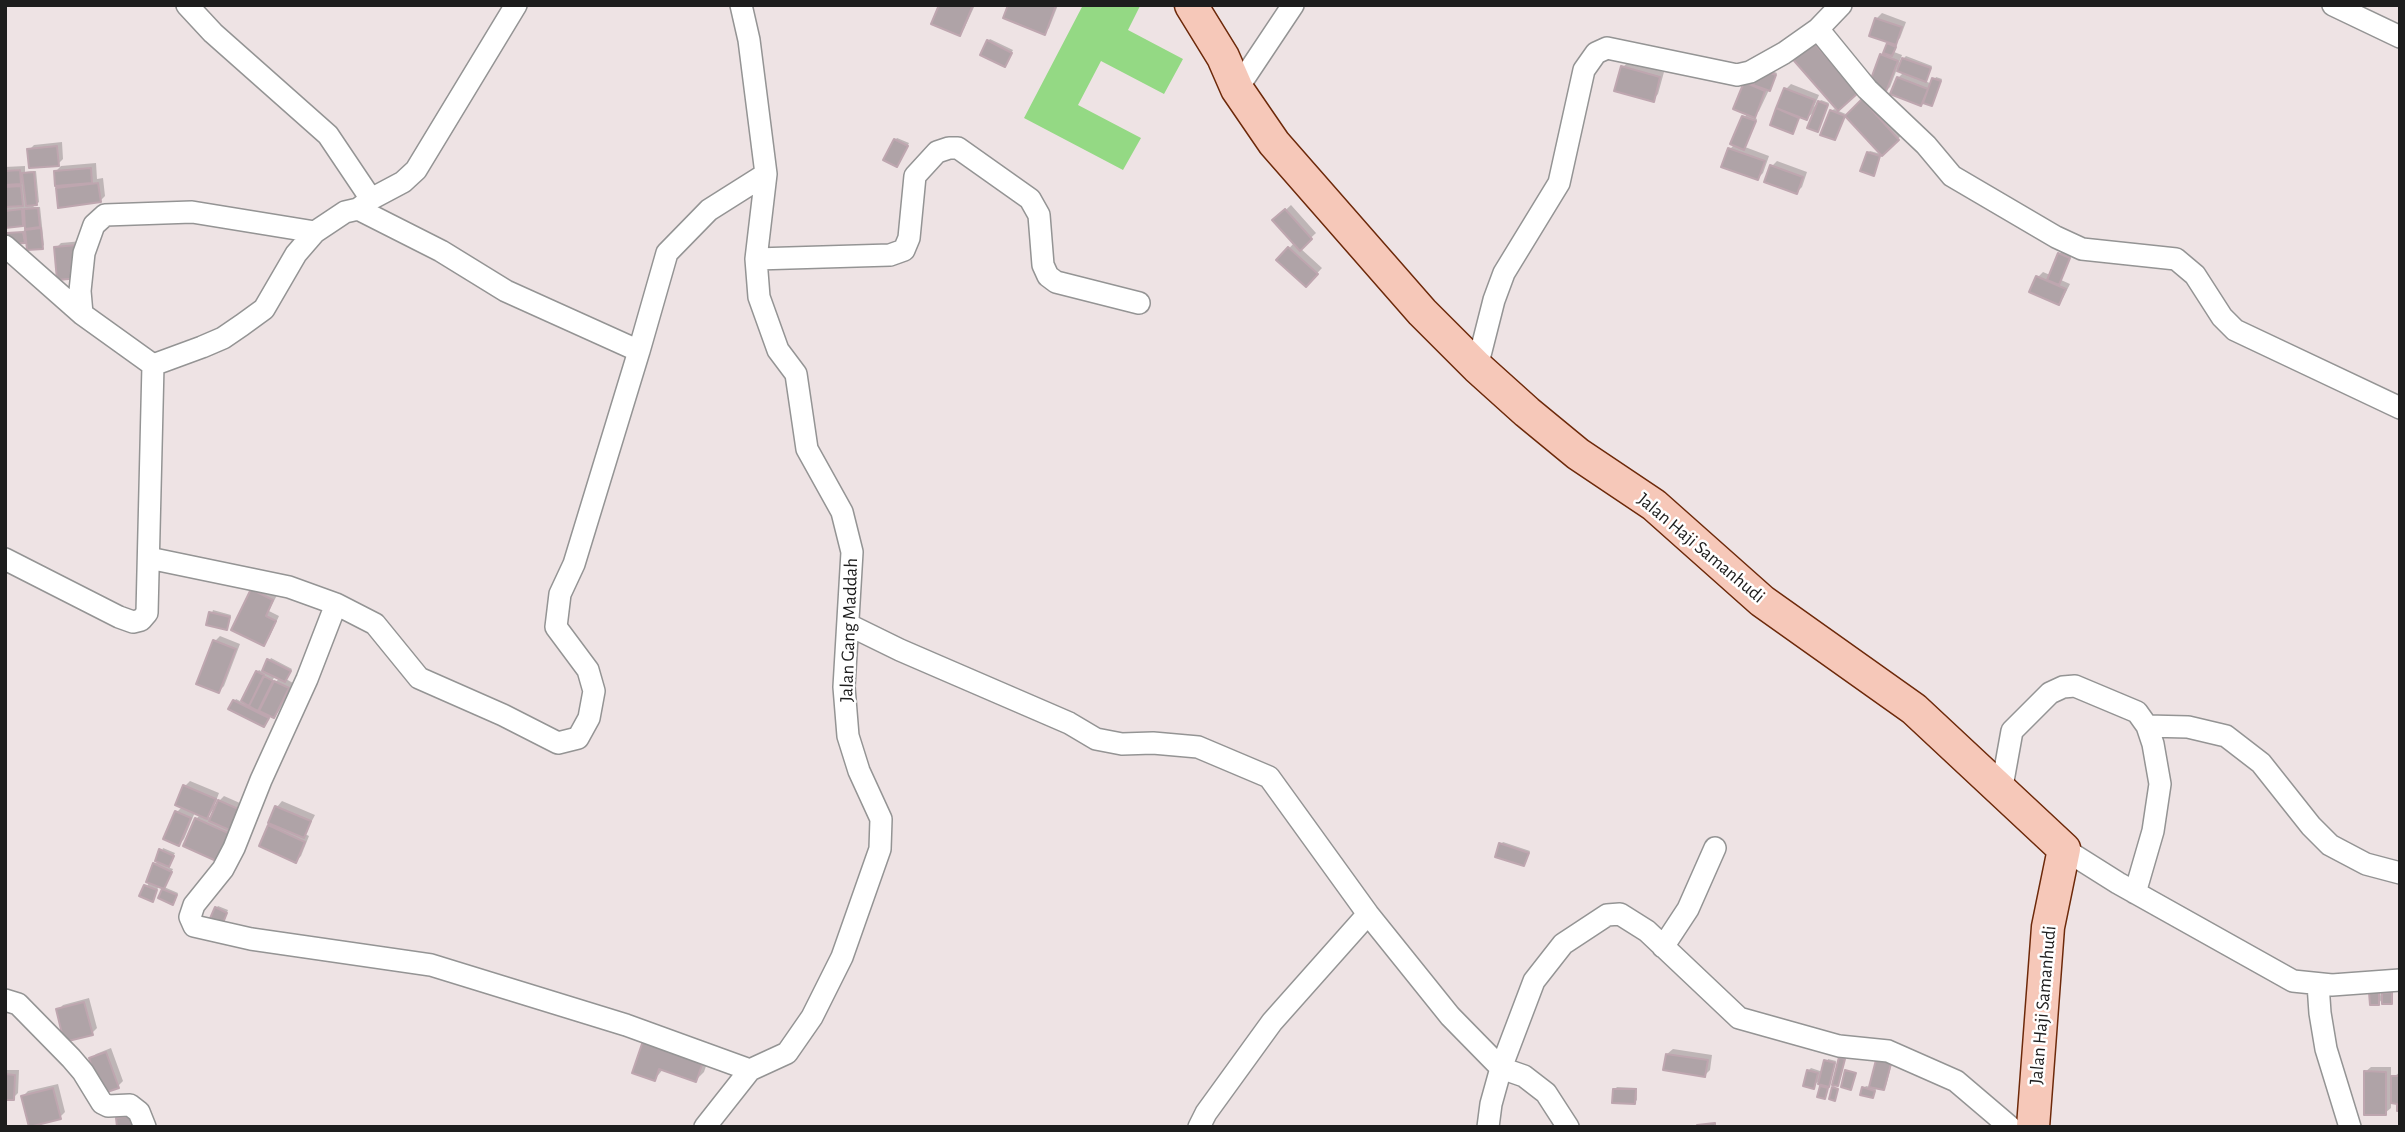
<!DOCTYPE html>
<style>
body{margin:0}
#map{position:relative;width:2405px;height:1132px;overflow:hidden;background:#eee3e4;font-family:"Alegreya Sans",sans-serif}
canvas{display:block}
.frame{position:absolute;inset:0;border:7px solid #1d1d1d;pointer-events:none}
</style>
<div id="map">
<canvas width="2405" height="1132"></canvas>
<div class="frame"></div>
</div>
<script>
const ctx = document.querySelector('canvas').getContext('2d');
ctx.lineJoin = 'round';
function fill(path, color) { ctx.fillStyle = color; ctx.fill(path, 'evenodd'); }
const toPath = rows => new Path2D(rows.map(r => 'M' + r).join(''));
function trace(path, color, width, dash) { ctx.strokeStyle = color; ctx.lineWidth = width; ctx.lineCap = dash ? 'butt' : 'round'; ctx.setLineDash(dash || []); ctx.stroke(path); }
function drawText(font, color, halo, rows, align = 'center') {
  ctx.font = font + ' "Alegreya Sans",sans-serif'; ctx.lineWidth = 5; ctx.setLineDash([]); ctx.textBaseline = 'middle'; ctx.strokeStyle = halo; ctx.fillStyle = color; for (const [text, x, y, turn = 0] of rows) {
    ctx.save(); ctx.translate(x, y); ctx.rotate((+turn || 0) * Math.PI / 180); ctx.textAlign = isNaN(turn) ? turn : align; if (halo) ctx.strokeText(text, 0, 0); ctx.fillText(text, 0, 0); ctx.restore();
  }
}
fill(toPath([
 [1083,5,1140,6,1128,30,1183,59,1164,94,1101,61,1078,105,1141,138,1123,170,1024,118]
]), '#94d984');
fill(toPath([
 [940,5,975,5,964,29,959,34],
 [1010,5,1058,5,1049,28,1044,33],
 [1882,13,1906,22,1900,38,1895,44,1897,45,1894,52,1902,55,1899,63,1906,56,1932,66,1925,81,1932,84,1936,77,1942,79,1932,104,1923,101,1921,104,1898,78,1904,72,1897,69,1890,87,1885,92,1870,86,1882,55,1891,42,1871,35,1877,18],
 [990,39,1013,50,1006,63,988,41],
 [1628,62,1664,72,1658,94,1653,100,1623,67],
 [1763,67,1777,73,1759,111,1753,117,1757,119,1745,147,1769,156,1763,173,1758,178,1730,149,1735,144,1733,143,1747,113,1745,83],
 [1791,84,1819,95,1814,107,1821,100,1829,103,1819,128,1817,109,1807,118,1800,116,1794,130,1772,124,1786,89],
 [1868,96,1903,134,1882,154,1845,114,1836,136,1832,111,1834,109,1848,115],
 [897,138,909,143,899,163,895,140],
 [62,142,63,159,58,164,29,150,34,145],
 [1870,151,1881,154,1873,174,1868,153],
 [1777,161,1807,172,1802,187,1797,192,1772,166],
 [96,163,97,179,103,178,105,196,100,201,58,189,62,184,56,171,61,166],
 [25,166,25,172,36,171,39,202,33,207,40,207,44,245,42,247,28,237,24,241,9,234,27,230,26,220,22,224,5,226,5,167],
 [1291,205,1316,233,1300,248,1322,268,1306,285,1278,260,1295,242,1275,220],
 [82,241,84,271,56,248,61,243],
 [2061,252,2071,256,2061,280,2070,284,2063,298,2058,303,2038,277,2043,272,2050,275],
 [252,590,277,595,269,611,279,616,269,638,263,644],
 [213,610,231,615,227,628,208,624],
 [220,636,240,644,224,686,219,691,215,641],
 [271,658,292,669,286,679,293,683,279,711,274,716,270,715,266,723,234,702,236,699,242,702,257,672,259,670,263,672],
 [275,675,280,678,270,687],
 [190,781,219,793,214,806,224,796,249,807,228,857,196,819,201,814,195,812,184,839,179,844,177,812,182,807,177,804,185,786],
 [216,807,212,818,207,816],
 [282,801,315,815,305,834,309,836,301,856,296,861,269,826,273,823,270,822,277,807],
 [1503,842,1530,851,1526,862,1524,864,1501,844],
 [163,848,175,853,167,867,173,869,164,887,178,893,175,901,164,890,165,888,159,885,154,898,142,895,150,881,155,864,159,861],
 [218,906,228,910,222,924,216,908],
 [2380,990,2381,996,2385,991,2393,991,2393,1000,2391,1002,2383,998,2379,1003,2371,1003],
 [89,998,97,1028,92,1033,58,1010,63,1005],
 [647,1036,712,1048,704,1072,696,1080,664,1068,655,1079],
 [111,1048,123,1081,118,1086,91,1059,96,1054],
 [1673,1049,1712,1055,1710,1070,1705,1075,1667,1054],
 [1879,1057,1893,1059,1886,1086,1884,1088,1877,1087,1873,1096,1864,1088,1866,1086,1871,1087],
 [1828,1059,1836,1061,1825,1097,1819,1096,1823,1084,1817,1082,1814,1087,1805,1085,1809,1070,1811,1068,1823,1072],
 [2371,1067,2391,1067,2391,1079,2400,1072,2400,1110,2399,1102,2391,1102,2391,1108,2385,1113,2365,1072],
 [5,1070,19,1070,18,1093,13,1098,5,1098],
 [58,1084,65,1112,60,1117,23,1096,28,1091],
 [1617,1087,1637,1088,1637,1100,1635,1102,1615,1089]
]), '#0003');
const building = toPath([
 [939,5,973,5,960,36,931,24,939,5],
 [1008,5,1056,5,1045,35,1003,18,1008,5],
 [1875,18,1902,27,1896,45,1869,36,1875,18],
 [1809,37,1858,93,1838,111,1789,55,1809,37],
 [987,40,1012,53,1005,67,980,55,987,40],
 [1887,43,1896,47,1892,56,1883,53,1887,43],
 [1880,54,1898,61,1885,94,1868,87,1880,54],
 [1902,58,1931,68,1926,82,1897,71,1902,58],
 [1621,66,1660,77,1654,102,1614,91,1621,66],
 [1760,69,1776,75,1770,91,1753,85,1760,69],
 [1897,77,1928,89,1921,106,1890,94,1897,77],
 [1932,78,1941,81,1932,106,1923,103,1932,78],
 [1744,82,1765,91,1755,118,1733,109,1744,82],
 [1784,88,1815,100,1807,120,1776,108,1784,88],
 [1862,99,1899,140,1882,156,1845,116,1862,99],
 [1818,101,1828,105,1818,132,1807,128,1818,101],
 [1776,108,1799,118,1793,134,1770,125,1776,108],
 [1830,110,1845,116,1835,140,1820,135,1830,110],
 [1742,116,1756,121,1744,150,1730,144,1742,116],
 [894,139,908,146,897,167,883,160,894,139],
 [57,146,59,166,29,168,27,149,57,146],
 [1728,148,1765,161,1758,180,1721,167,1728,148],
 [1867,152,1880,156,1874,176,1860,171,1867,152],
 [1770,165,1803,177,1797,194,1764,182,1770,165],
 [91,168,92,183,55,186,54,171,91,168],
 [20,170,21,184,5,185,5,171,20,170],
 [34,172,37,205,26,206,22,173,34,172],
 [98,183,101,202,58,208,56,188,98,183],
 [21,186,23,206,5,207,5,187,21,186],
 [38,208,40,227,25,229,24,209,38,208],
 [22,209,23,226,5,228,5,211,22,209],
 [1285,209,1312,239,1300,251,1272,220,1285,209],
 [41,228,43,249,27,250,25,230,41,228],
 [23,232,25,243,8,244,7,233,23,232],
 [77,245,80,278,57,280,54,247,77,245],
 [1288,247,1318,274,1306,287,1276,260,1288,247],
 [2058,253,2070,258,2059,285,2047,280,2058,253],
 [2036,276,2066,289,2059,305,2029,292,2036,276],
 [251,589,273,600,266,616,276,621,264,646,231,630,251,589],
 [209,612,230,617,227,630,206,625,209,612],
 [213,640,236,649,219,693,196,684,213,640],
 [267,659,291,671,285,682,262,671,267,659],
 [256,671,264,675,249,706,241,701,256,671],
 [264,676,273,681,258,711,249,706,264,676],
 [274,681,289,688,274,718,259,711,274,681],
 [233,700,269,718,264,727,228,709,233,700],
 [183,785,216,799,207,819,175,805,183,785],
 [218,800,245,812,236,833,209,821,218,800],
 [275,806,311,821,304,838,268,823,275,806],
 [175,811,191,818,179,846,163,839,175,811],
 [195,818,235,836,223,864,183,846,195,818],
 [268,825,305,842,296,863,259,846,268,825],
 [1499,843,1529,853,1524,866,1495,857,1499,843],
 [159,849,174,856,169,867,155,861,159,849],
 [153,863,172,872,164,889,146,882,153,863],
 [144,885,157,890,153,902,139,896,144,885],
 [162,889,177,895,173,905,158,898,162,889],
 [215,907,227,913,221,928,208,923,215,907],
 [2379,991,2379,1005,2370,1005,2369,992,2379,991],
 [2392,992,2392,1004,2382,1004,2382,993,2392,992],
 [84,1002,93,1035,64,1042,56,1009,84,1002],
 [645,1035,705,1056,696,1082,659,1069,655,1081,632,1073,645,1035],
 [106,1052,119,1088,101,1094,89,1058,106,1052],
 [1666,1054,1708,1060,1705,1077,1663,1070,1666,1054],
 [1877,1056,1892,1060,1884,1090,1869,1087,1877,1056],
 [1839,1057,1845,1059,1838,1086,1832,1085,1839,1057],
 [1824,1060,1835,1063,1829,1087,1818,1084,1824,1060],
 [1807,1070,1818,1073,1814,1089,1803,1086,1807,1070],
 [1845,1070,1856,1073,1851,1090,1841,1087,1845,1070],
 [2364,1071,2386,1072,2386,1115,2364,1115,2364,1071],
 [5,1074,15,1075,14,1100,5,1100,5,1074],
 [2391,1076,2400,1076,2400,1111,2397,1111,2397,1104,2391,1103,2391,1076],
 [1820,1086,1828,1088,1825,1099,1817,1097,1820,1086],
 [1832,1087,1838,1089,1835,1101,1829,1099,1832,1087],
 [1862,1087,1875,1091,1873,1098,1860,1095,1862,1087],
 [53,1088,61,1119,29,1127,21,1096,53,1088],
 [1613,1089,1636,1089,1635,1104,1612,1103,1613,1089],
 [138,1115,140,1127,117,1127,116,1118,138,1115],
 [1715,1123,1715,1127,1697,1127,1697,1125,1715,1123]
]);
fill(building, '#afa3a7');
trace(building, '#bea6af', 2);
const street = toPath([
 [187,5,213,33,328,135,371,199],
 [2333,5,2400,37],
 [1818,29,1867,89,1926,145,1952,176,2056,237,2082,249,2176,259,2195,275,2222,317,2235,330,2400,408],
 [1237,89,1293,5],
 [5,246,82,314,153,365],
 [756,259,890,255,904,250,909,238,915,176,937,152,949,148,958,148,1030,199,1039,215,1043,265,1048,276,1056,282,1139,303],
 [82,314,80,291,84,253,94,225,105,215,192,212,315,232],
 [639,351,667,253,709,210,766,174],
 [153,365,202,347,223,338,242,325,264,309,296,254,315,232,345,212,358,209],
 [1477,367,1494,300,1504,273,1559,183,1584,70,1596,53,1607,48,1737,75,1750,72,1784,53,1818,29,1841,5],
 [149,558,289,587,336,604,375,624,419,678,503,715,558,743,578,738,589,718,594,691,588,670,556,627,560,594,574,564,639,351,506,291,441,251,358,209,371,199,403,182,416,170,516,5],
 [5,559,119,617,133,622,141,620,147,613,153,365],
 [336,604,307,679,261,780,234,848,223,869,194,905,190,917,194,926,251,939,431,965,626,1025,750,1070],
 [849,625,900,650,1069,723,1096,739,1122,744,1153,743,1198,747,1269,777,1368,914,1450,1016,1501,1068,1524,1076,1546,1093,1568,1127],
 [2147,726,2188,727,2226,736,2261,763,2311,826,2330,845,2366,864,2400,873],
 [2001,792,2012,731,2050,693,2063,687,2075,686,2137,712,2147,726,2153,744,2160,784,2153,831,2135,893],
 [2064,849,2118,883,2293,981,2332,985,2400,980],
 [1663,947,1688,909,1715,848],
 [2318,984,2320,1013,2326,1049,2350,1127],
 [5,1000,18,1004,71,1058,83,1072,102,1103,108,1106,130,1105,139,1112,145,1127],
 [705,1127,750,1070,787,1053,812,1017,842,957,880,849,881,819,859,771,848,736,844,687,852,552,842,512,807,449,796,374,778,350,759,297,756,259,766,174,749,40,741,5],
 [1199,1127,1206,1113,1272,1022,1368,914],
 [1488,1127,1491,1104,1501,1068,1534,981,1563,944,1607,915,1620,914,1647,931,1739,1018,1839,1046,1888,1051,1956,1081,2010,1127]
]);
const secondary = toPath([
 [1191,5,1223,57,1237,89,1274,143,1422,312,1477,367,1527,412,1578,454,1654,505,1762,601,1914,709,2064,849,2048,927,2033,1127]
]);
trace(street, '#949494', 24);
trace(secondary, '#6d290a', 35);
trace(street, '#fff', 21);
trace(secondary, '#f6c8b9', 32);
drawText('19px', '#1d1d1d', '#fff', [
 ["Jalan Haji Samanhudi",1701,548,40],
 ["Jalan Gang Maddah",849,630,-88],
 ["Jalan Haji Samanhudi",2043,1005,-85]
]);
</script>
